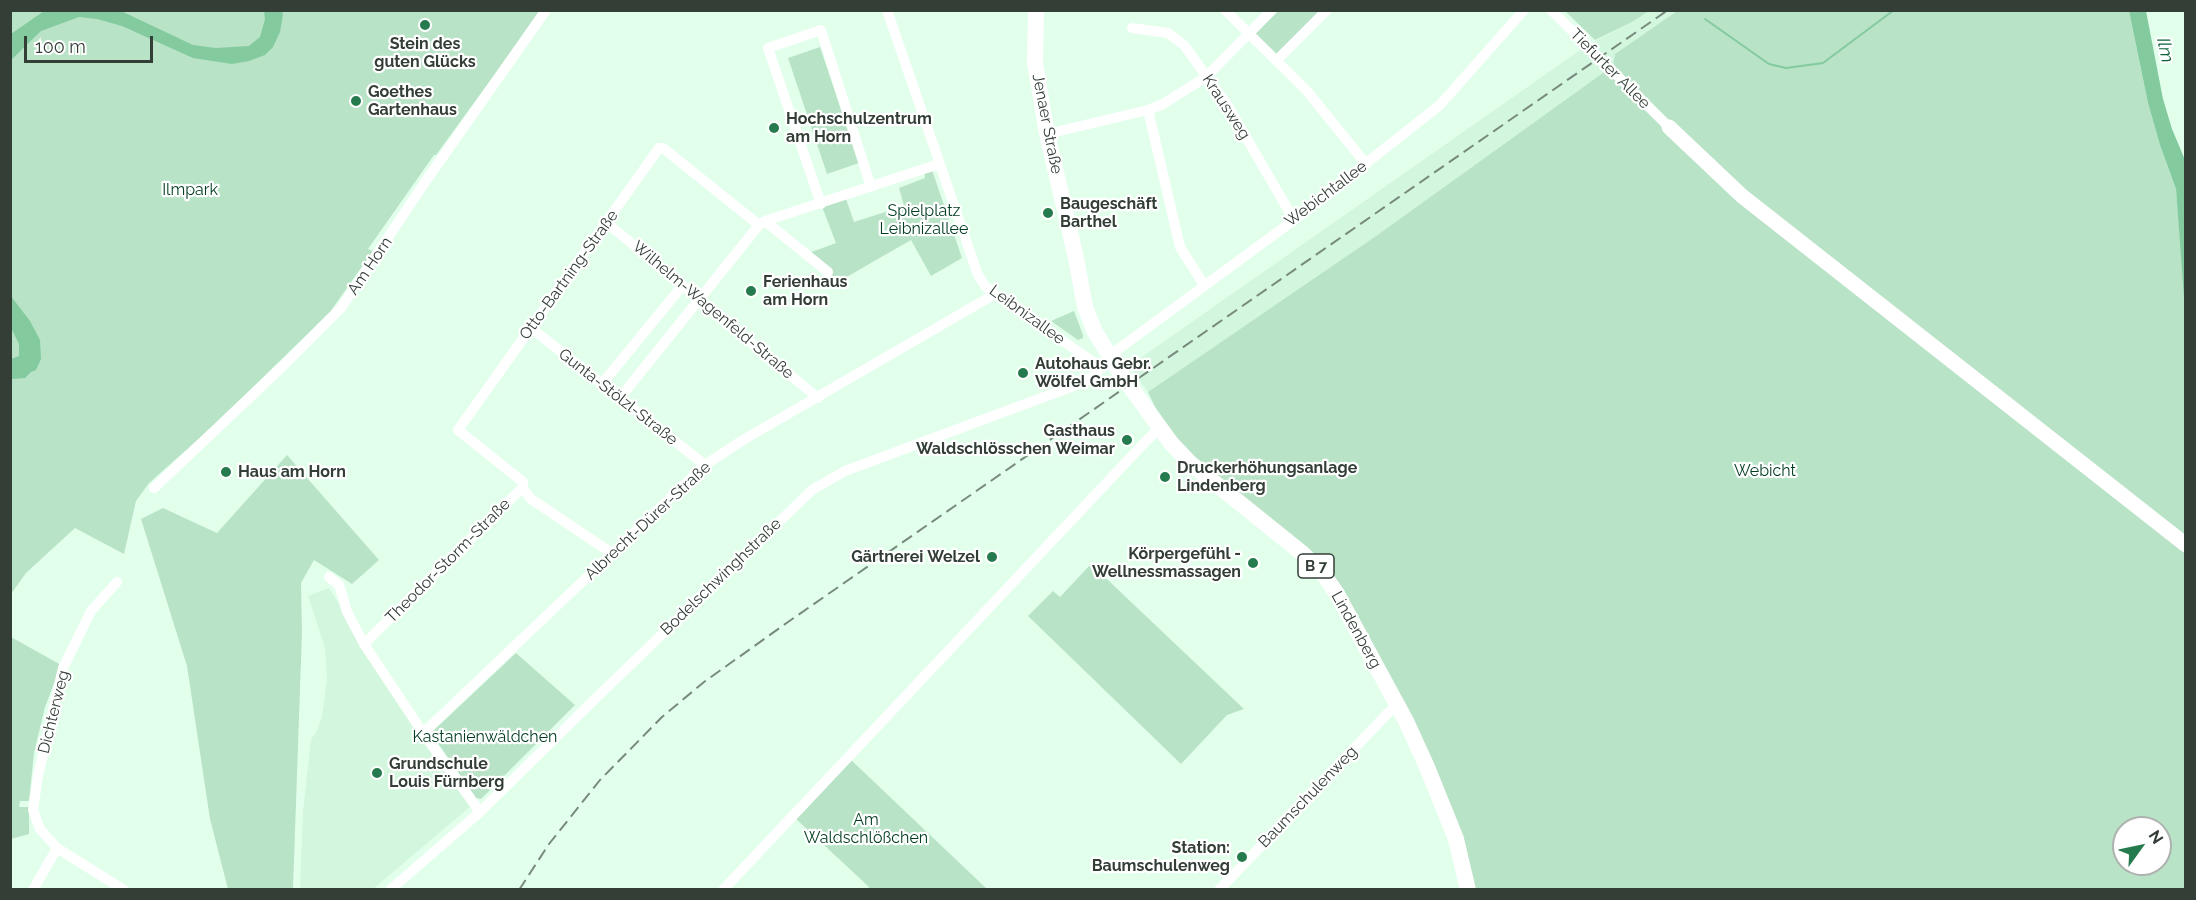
<!DOCTYPE html>
<meta charset="utf-8">
<style>
body{margin:0}
#map{position:relative;width:2196px;height:900px;overflow:hidden;background:#e2ffec;font-family:Raleway,sans-serif}
canvas{display:block}
.frame{position:absolute;inset:0;border:12px solid #333e37;pointer-events:none}
.north{position:absolute;left:2112px;top:816px;width:60px;height:60px;box-sizing:border-box;background:#fff;border:2px solid #adb2af;border-radius:50%;rotate:57deg;font-size:16px;font-weight:700;line-height:24px;text-align:center;color:#333e37}
.north::after{content:'';display:block;margin:auto;width:21px;height:27px;background:#267b4e;clip-path:polygon(50% 0,100% 100%,50% 72%,0 100%)}
.scale{position:absolute;left:24px;top:36px;width:129px;height:27px;box-sizing:border-box;border:3px solid #333e37;border-top:0;padding-left:8px;font-size:18px;line-height:21px;white-space:nowrap;color:#333e37;-webkit-text-stroke:4px #fff;paint-order:stroke}
</style>
<div id="map">
<canvas width="2196" height="900"></canvas>
<div class="frame"></div>
<div class="north">N</div>
<div class="scale">100 m</div>
</div>
<script>
const ctx = document.querySelector('canvas').getContext('2d');
ctx.lineJoin = 'round';
function fill(path, color) { ctx.fillStyle = color; ctx.fill(path, 'evenodd'); }
const toPath = rows => new Path2D(rows.map(r => 'M' + r).join(''));
function trace(path, color, width, dash) { ctx.strokeStyle = color; ctx.lineWidth = width; ctx.lineCap = dash ? 'butt' : 'round'; ctx.setLineDash(dash || []); ctx.stroke(path); }
function drawText(font, color, halo, rows, align = 'center') {
  ctx.font = font + ' Raleway,sans-serif'; ctx.lineWidth = 4.5; ctx.setLineDash([]); ctx.textBaseline = 'middle'; ctx.strokeStyle = halo; ctx.fillStyle = color; for (const [text, x, y, turn = 0] of rows) {
    ctx.save(); ctx.translate(x, y); ctx.rotate((+turn || 0) * Math.PI / 180); ctx.textAlign = isNaN(turn) ? turn : align; if (halo) ctx.strokeText(text, 0, 0); ctx.fillText(text, 0, 0); ctx.restore();
  }
}
fill(toPath([
 [1649,11,1677,11,1615,54,1613,65,1600,75,1376,236,1148,392,1129,366,1586,46,1632,22],
 [329,588,471,806,373,889,300,890,303,811,311,739,316,733,322,717,327,680,325,648,308,596]
]), '#d2f6de');
fill(toPath([
 [10,11,541,11,436,155,434,155,368,249,373,251,330,312,211,428,149,483,136,501,124,554,75,528,26,573,11,594],
 [1278,11,1320,11,1276,55,1255,34],
 [1565,11,1649,11,1632,22,1595,40],
 [1677,11,2129,11,2148,103,2160,145,2176,189,2186,311,2185,889,1474,889,1342,591,1185,449,1157,411,1148,392,1376,236,1600,75,1613,65,1615,54],
 [2124,828,2160,828,2160,864,2124,864],
 [820,47,859,163,827,174,788,58],
 [931,167,962,258,931,276,911,240,838,282,806,254,836,243,821,204,845,196,854,222,904,206,899,188,925,178,924,169],
 [1074,311,1083,335,1083,338,1078,340,1051,321],
 [287,455,379,560,352,584,314,560,301,583,302,632,293,889,228,889,210,819,187,666,141,519,163,508,217,533],
 [1091,564,1244,709,1227,715,1181,764,1028,616,1053,591,1060,597],
 [11,637,61,665,45,707,34,753,29,801,20,801,19,807,29,807,29,834,11,839],
 [516,653,575,705,481,799,476,798,431,733],
 [850,759,987,889,867,889,869,887,795,818]
]), '#b9e3c7');
fill(toPath([
 [44,11,121,11,193,45,216,48,249,46,260,37,265,19,264,11,282,11,283,15,280,32,273,47,265,55,249,61,232,64,193,58,122,26,97,19,79,17,41,31,11,60,11,34],
 [2129,11,2146,11,2163,99,2172,129,2185,160,2185,311,2176,189,2160,145,2148,103],
 [10,295,30,321,40,340,41,359,36,370,31,372,25,378,12,379,11,379,11,359,19,356,19,344,11,328]
]), '#83ca9e');
trace(toPath([
 [1705,19,1769,64,1786,68,1823,63,1894,10]
]), '#83ca9e', 2);
trace(toPath([
 [887,10,978,275,985,286,995,294,1102,368],
 [1225,10,1307,91,1366,164],
 [1551,10,1669,127],
 [1132,28,1168,33,1184,45,1228,106,1294,220],
 [1276,61,1327,10],
 [1148,110,1180,247,1204,285],
 [1047,134,1148,110,1163,104,1206,77,1272,10],
 [821,204,768,48,821,30,871,187],
 [765,221,828,272],
 [607,223,818,398],
 [531,328,705,465],
 [601,385,683,285],
 [619,399,759,225,765,221,939,164],
 [154,488,284,365,341,308,423,185,546,10],
 [523,489,523,482,458,430,659,148,663,148,759,225],
 [329,577,339,585,347,612,364,644,423,733,480,812],
 [364,644,520,490,523,489,531,499,613,554],
 [423,733,705,465,743,440,995,294],
 [57,848,124,890],
 [33,890,57,848,40,829,33,810,38,776,63,668,91,611,117,582],
 [390,890,480,812,597,697,812,490,845,471,1079,384,1094,376,1109,356,1294,220,1440,105,1524,10],
 [723,890,1147,440,1160,428],
 [1219,890,1388,713,1398,706]
]), '#fff', 10);
trace(toPath([
 [1669,127,1742,196,2186,545]
]), '#fff', 15);
trace(toPath([
 [1036,10,1035,63,1047,134,1076,258,1085,307,1095,332,1121,374,1171,443,1190,463,1302,553,1324,575,1337,594,1406,721,1427,767,1456,839,1468,890]
]), '#fff', 16);
trace(toPath([
 [519,890,549,844,600,780,662,717,704,682,788,622,1668,10]
]), '#788a7e', 2, [12, 6]);
for (const [x, y, r, color] of [
 [425,25,6,"#267b4e"],
 [356,101,6,"#267b4e"],
 [774,128,6,"#267b4e"],
 [1048,213,6,"#267b4e"],
 [751,291,6,"#267b4e"],
 [1023,373,6,"#267b4e"],
 [1127,440,6,"#267b4e"],
 [226,472,6,"#267b4e"],
 [1165,477,6,"#267b4e"],
 [992,557,6,"#267b4e"],
 [1253,563,6,"#267b4e"],
 [377,773,6,"#267b4e"],
 [1242,857,6,"#267b4e"]
]) { const dot = new Path2D(); dot.arc(x, y, r, 0, 2 * Math.PI); ctx.fillStyle = color; ctx.fill(dot); trace(dot, '#fff', 2); }
for (const [x, y, w] of [
 [1316,566,36]
]) { const box = new Path2D(); box.roundRect(x - w / 2, y - 12, w, 24, 4.5); ctx.fillStyle = '#fff'; ctx.fill(box); trace(box, '#333e37', 1.5); }
drawText('bold 15px', '#333e37', null, [
 ["B 7",1316,566]
]);
drawText('bold 16px', '#333e37', '#fff', [
 ["Stein des",425,44,"center"],
 ["guten Glücks",425,62,"center"],
 ["Goethes",368,92],
 ["Gartenhaus",368,110],
 ["Hochschulzentrum",786,119],
 ["am Horn",786,137],
 ["Baugeschäft",1060,204],
 ["Barthel",1060,222],
 ["Ferienhaus",763,282],
 ["am Horn",763,300],
 ["Autohaus Gebr.",1035,364],
 ["Wölfel GmbH",1035,382],
 ["Gasthaus",1115,431,"right"],
 ["Waldschlösschen Weimar",1115,449,"right"],
 ["Druckerhöhungsanlage",1177,468],
 ["Lindenberg",1177,486],
 ["Haus am Horn",238,472],
 ["Körpergefühl -",1241,554,"right"],
 ["Wellnessmassagen",1241,572,"right"],
 ["Gärtnerei Welzel",980,557,"right"],
 ["Grundschule",389,764],
 ["Louis Fürnberg",389,782],
 ["Station:",1230,848,"right"],
 ["Baumschulenweg",1230,866,"right"]
], 'left');
drawText('16px', '#333e37', '#fff', [
 ["Tiefurter Allee",1610,69,45],
 ["Krausweg",1226,107,57],
 ["Jenaer Straße",1047,124,79],
 ["Webichtallee",1326,194,-37],
 ["Am Horn",370,266,-56],
 ["Otto-Bartning-Straße",569,275,-54],
 ["Wilhelm-Wagenfeld-Straße",713,310,40],
 ["Leibnizallee",1027,315,36],
 ["Gunta-Stölzl-Straße",618,397,38],
 ["Albrecht-Dürer-Straße",648,521,-43],
 ["Theodor-Storm-Straße",448,561,-45],
 ["Bodelschwinghstraße",721,577,-44],
 ["Lindenberg",1356,630,61],
 ["Dichterweg",54,712,-76],
 ["Baumschulenweg",1308,797,-46]
]);
drawText('16px', '#013c21', '#fff', [
 ["Ilmpark",190,190],
 ["Spielplatz",924,211],
 ["Leibnizallee",924,229],
 ["Webicht",1765,471],
 ["Kastanienwäldchen",485,737],
 ["Am",866,820],
 ["Waldschlößchen",866,838]
]);
drawText('italic 18px', '#0e623a', '#fff', [
 ["Ilm",2165,50,78]
]);
</script>
